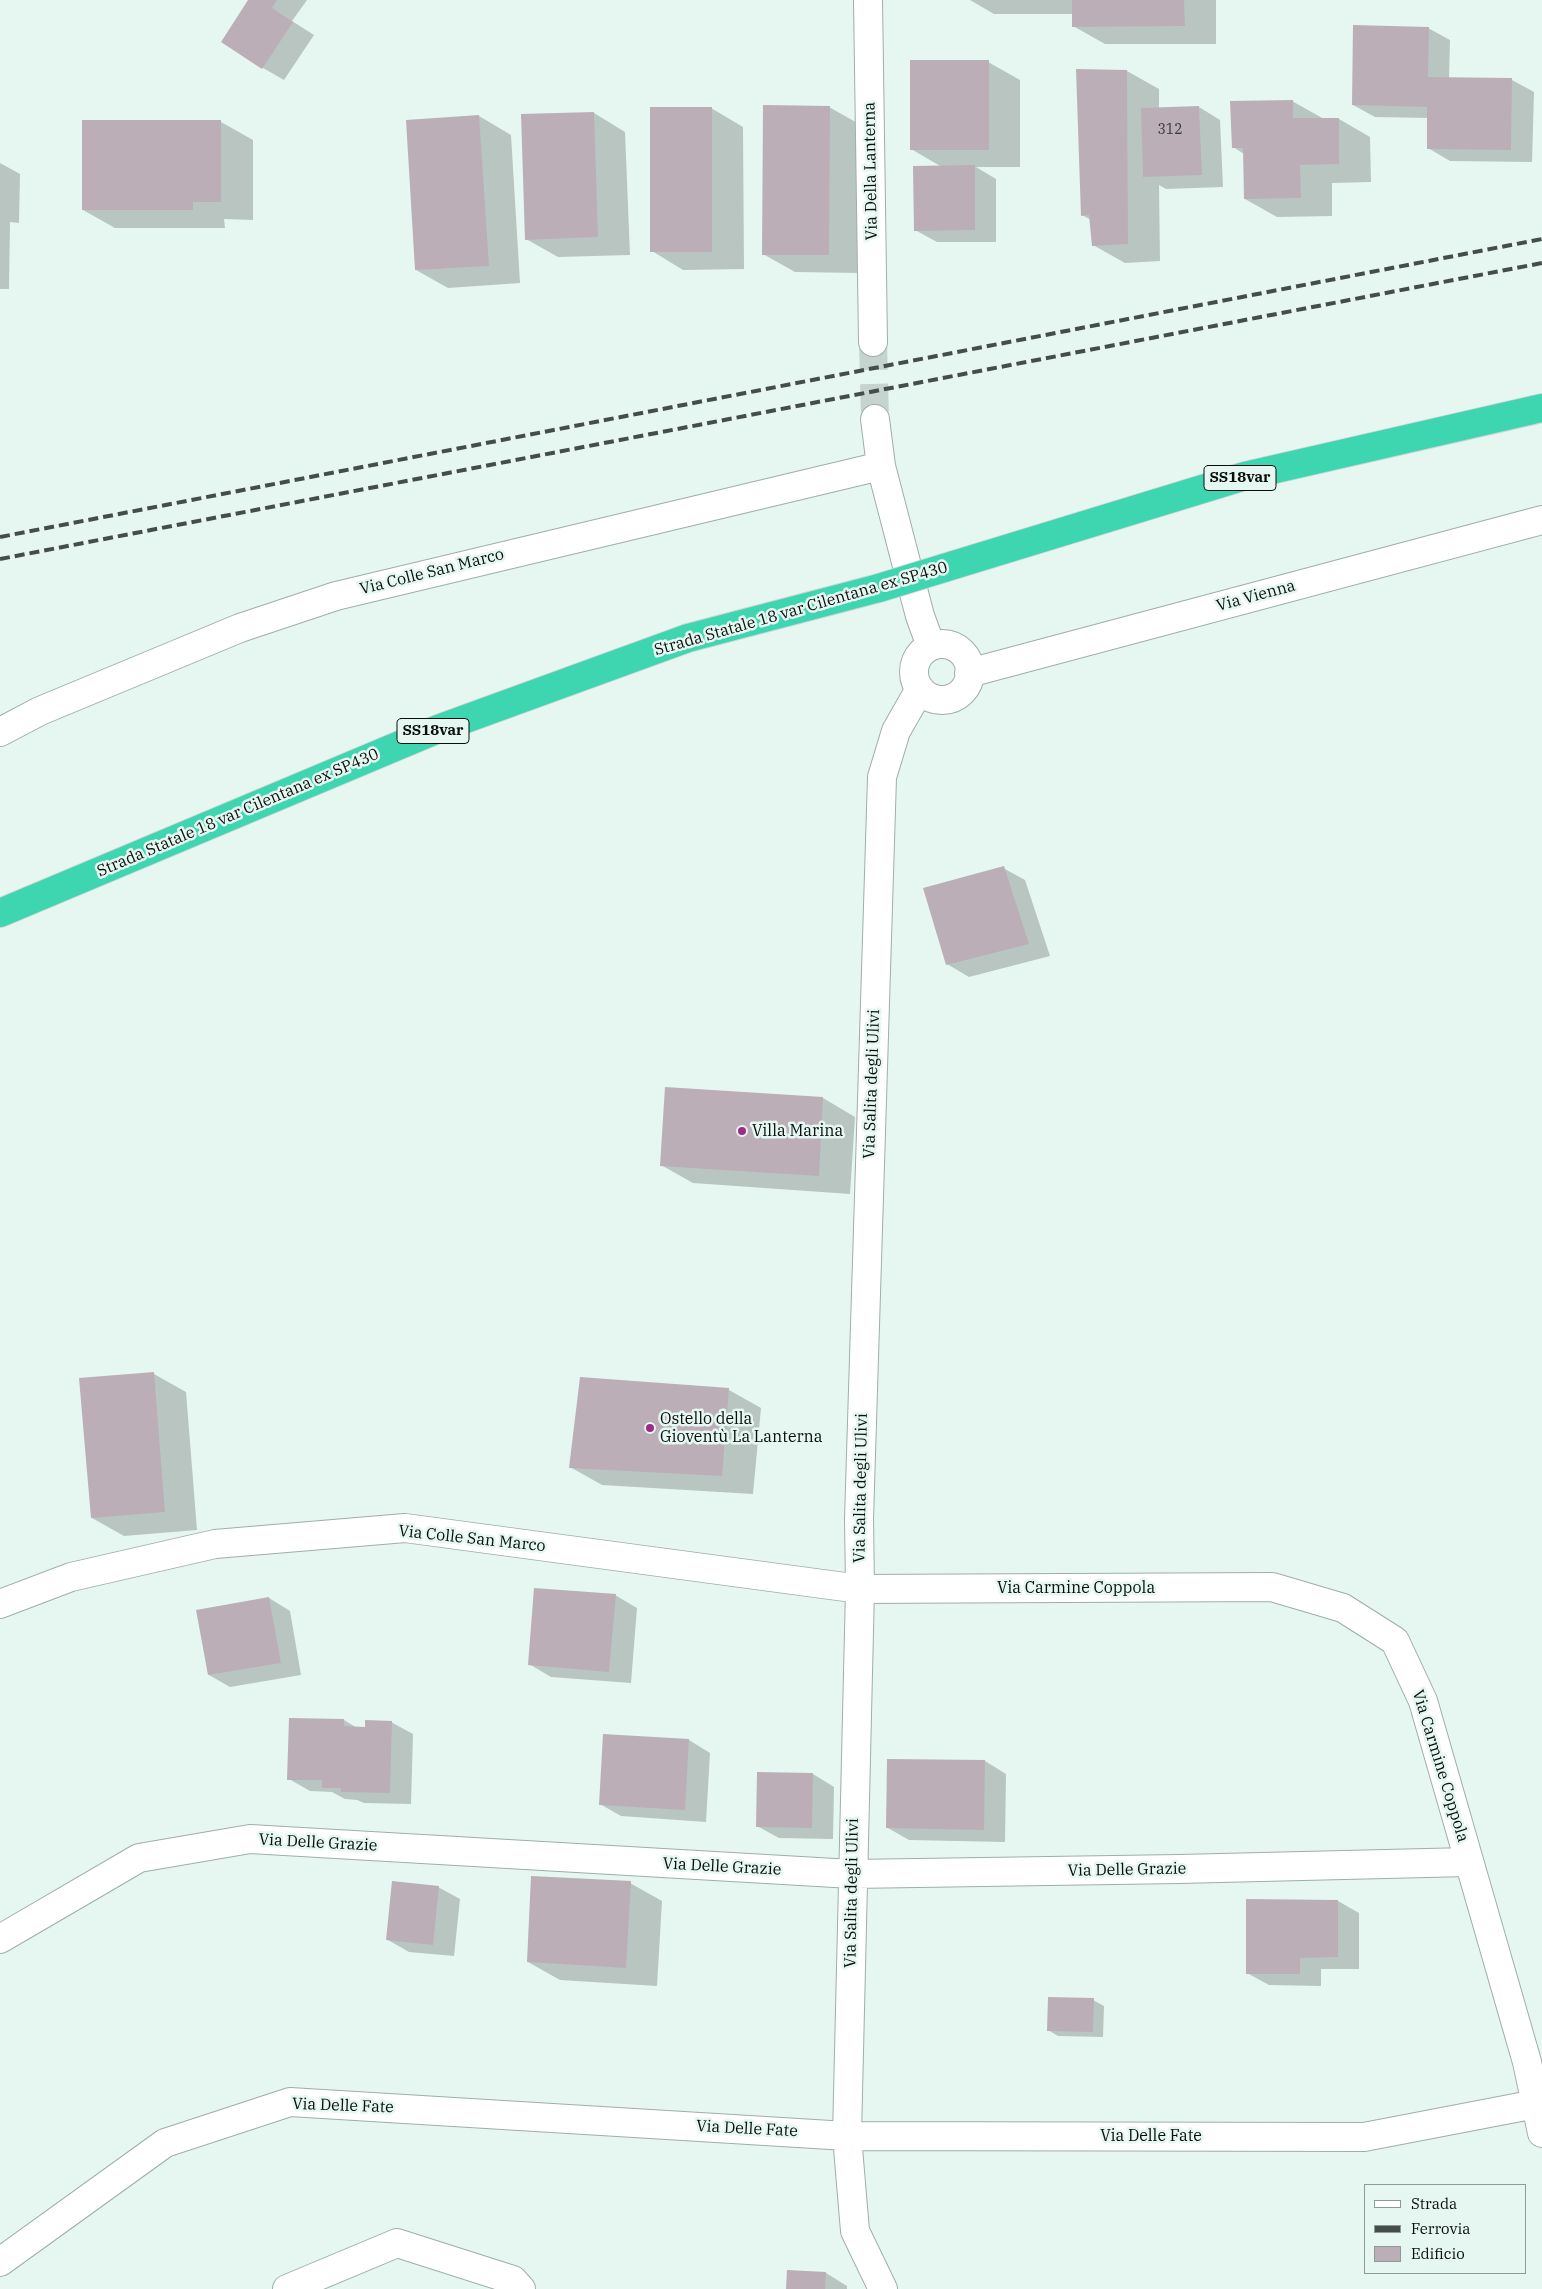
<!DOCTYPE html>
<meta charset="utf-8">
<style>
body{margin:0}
#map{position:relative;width:1542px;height:2289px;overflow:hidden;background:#e6f7f1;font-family:"IBM Plex Serif",serif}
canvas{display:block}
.legend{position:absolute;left:1364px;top:2184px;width:162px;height:90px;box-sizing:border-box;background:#e6f7f1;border:1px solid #8e9a96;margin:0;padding:6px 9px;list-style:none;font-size:15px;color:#090f0d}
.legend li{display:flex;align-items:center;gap:10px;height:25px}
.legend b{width:25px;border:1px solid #8e9a96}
</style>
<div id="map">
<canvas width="1542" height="2289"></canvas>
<ul class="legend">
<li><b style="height:6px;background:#fff"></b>Strada</li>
<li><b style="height:6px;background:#444d4a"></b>Ferrovia</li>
<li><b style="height:14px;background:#bbaeb7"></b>Edificio</li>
</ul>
</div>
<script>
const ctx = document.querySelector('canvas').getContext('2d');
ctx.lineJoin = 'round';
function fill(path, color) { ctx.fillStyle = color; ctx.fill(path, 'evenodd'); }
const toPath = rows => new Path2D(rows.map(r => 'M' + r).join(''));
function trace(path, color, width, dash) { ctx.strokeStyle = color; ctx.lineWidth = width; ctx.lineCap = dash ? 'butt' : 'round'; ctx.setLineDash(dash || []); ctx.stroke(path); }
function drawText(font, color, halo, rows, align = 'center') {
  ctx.font = font + ' "IBM Plex Serif",serif'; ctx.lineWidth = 5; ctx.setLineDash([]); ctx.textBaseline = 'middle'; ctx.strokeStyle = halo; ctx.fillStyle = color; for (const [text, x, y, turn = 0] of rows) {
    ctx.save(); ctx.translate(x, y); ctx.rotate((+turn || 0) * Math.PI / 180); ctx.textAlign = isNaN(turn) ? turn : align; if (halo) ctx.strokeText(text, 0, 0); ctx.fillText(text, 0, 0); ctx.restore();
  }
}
fill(toPath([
 [249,0,307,0,292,21,314,35,284,80,263,68],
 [970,0,1216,0,1216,44,1105,44,1073,26,1073,14,994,14],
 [1428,28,1450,40,1449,79,1512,80,1534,92,1532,162,1450,161,1428,148,1429,118,1375,117,1353,105],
 [988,62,1020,80,1020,167,976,167,996,179,996,242,937,242,915,230,942,167,911,149],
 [1127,71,1159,89,1159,109,1199,107,1220,120,1223,187,1166,189,1159,185,1160,261,1125,263,1093,245,1091,220,1082,215],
 [1292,101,1324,119,1339,119,1370,137,1371,182,1332,183,1332,216,1277,217,1245,199,1244,154,1233,147],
 [829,107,861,125,860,273,795,272,763,254],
 [711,108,743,127,744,269,683,270,652,251],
 [594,113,625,132,630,255,558,257,526,239],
 [479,116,511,135,520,283,448,288,416,270],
 [221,122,253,140,253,220,224,219,225,228,115,228,83,210],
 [0,163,20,174,19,223,10,222,9,289,0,289],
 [1003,868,1025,880,1050,956,969,977,947,964],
 [666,1088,823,1098,855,1117,850,1194,693,1183,661,1165],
 [154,1374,186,1392,197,1530,124,1536,92,1518],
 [581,1378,729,1390,761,1408,753,1494,602,1485,570,1467],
 [615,1595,637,1608,631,1683,551,1677,529,1664],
 [269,1598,290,1611,301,1675,230,1687,209,1675],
 [344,1720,357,1728,366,1729,391,1722,413,1734,411,1804,364,1803,357,1800,345,1799,332,1792,310,1791,289,1779],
 [689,1740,710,1753,706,1822,621,1816,600,1804],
 [985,1761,1006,1774,1005,1842,909,1840,888,1828],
 [813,1774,834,1787,833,1839,779,1838,757,1826],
 [630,1883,662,1901,657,1986,560,1980,528,1962],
 [438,1887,460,1899,454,1956,409,1952,388,1940],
 [1248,1901,1338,1901,1359,1913,1359,1969,1321,1969,1321,1986,1269,1985,1247,1973],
 [1093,2000,1104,2006,1103,2037,1058,2036,1048,2030],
 [826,2273,847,2286,847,2289,787,2289]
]), '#0003');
fill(toPath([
 [248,0,277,0,272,8,293,22,262,69,221,42],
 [1072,0,1184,0,1185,26,1072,27],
 [1353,25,1429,27,1428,77,1512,78,1511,150,1427,149,1427,107,1352,105],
 [910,60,989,60,989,150,910,150],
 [1076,69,1127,70,1128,244,1092,246,1089,215,1081,216],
 [1293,100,1293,118,1339,118,1339,164,1300,165,1301,198,1244,199,1243,148,1232,148,1230,101],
 [763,105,830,106,829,255,762,255],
 [1199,106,1202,175,1143,177,1141,108],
 [650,107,712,107,712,252,650,252],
 [594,112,598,237,525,240,521,114],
 [479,115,489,266,415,270,406,120],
 [82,120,221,120,221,202,193,202,193,210,82,210],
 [975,165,975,230,914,231,913,166],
 [1004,866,1029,944,946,965,923,888],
 [665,1087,823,1097,819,1176,660,1166],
 [154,1372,165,1512,91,1518,79,1378],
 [580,1377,729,1388,722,1476,569,1468],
 [534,1588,616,1594,609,1672,528,1665],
 [269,1597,281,1663,208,1675,196,1610],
 [289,1718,344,1719,344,1726,365,1727,365,1720,392,1721,390,1793,341,1792,341,1788,322,1788,322,1780,287,1780],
 [603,1734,689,1739,685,1810,599,1805],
 [887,1759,985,1760,984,1830,886,1828],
 [757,1772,813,1773,812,1828,756,1827],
 [531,1876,631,1881,626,1968,527,1962],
 [392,1881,439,1886,433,1945,386,1940],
 [1246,1899,1338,1900,1338,1957,1300,1958,1300,1974,1246,1974],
 [1048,1997,1094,1998,1093,2032,1047,2031],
 [787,2270,826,2272,825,2289,786,2289]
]), '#bbaeb7');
trace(toPath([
 [873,342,875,419]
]), '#c5d4cf', 28, [28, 14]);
const minor = toPath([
 [868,0,873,342],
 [875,419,881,466,920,616,931,646],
 '914 672a28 28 0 1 1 56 0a28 28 0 1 1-56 0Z',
 [969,673,1542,520],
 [0,732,40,711,240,628,336,596,881,466],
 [0,1604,71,1577,215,1544,405,1528,860,1589,1272,1587,1343,1608,1395,1641,1423,1701,1527,2062,1542,2133],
 [0,1939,139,1858,250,1839,852,1874,1179,1869,1468,1862],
 [0,2262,165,2143,290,2102,847,2136,1364,2137,1536,2104],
 [287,2289,397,2243,513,2280,521,2289],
 [883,2289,855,2231,847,2136,860,1589,859,1519,882,777,896,731,920,689]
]);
const highway = toPath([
 [944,568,1245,476,1542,408],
 [0,913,438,729,688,638,879,588]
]);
trace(minor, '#9eaea9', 30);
trace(highway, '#d3d4d3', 30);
trace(minor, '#fff', 28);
trace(highway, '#3dd6b1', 28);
trace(toPath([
 [0,537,1542,239],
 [0,559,1542,263]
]), '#444d4a', 4, [10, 5]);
const highwayBridge = toPath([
 [879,588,944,568]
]);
trace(highwayBridge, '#d3d4d3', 30, []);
trace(highwayBridge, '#3dd6b1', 28);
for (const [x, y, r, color] of [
 [742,1131,5,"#9d2b88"],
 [650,1428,5,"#9d2b88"]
]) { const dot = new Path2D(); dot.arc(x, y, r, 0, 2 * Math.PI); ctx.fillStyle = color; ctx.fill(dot); trace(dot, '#e6f7f1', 2); }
drawText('14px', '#363738', null, [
 ["312",1170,130]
]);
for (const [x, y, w] of [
 [1240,478,72],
 [433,731,72]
]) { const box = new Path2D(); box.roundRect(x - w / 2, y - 12.5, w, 25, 4); ctx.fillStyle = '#e6f7f1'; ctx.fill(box); trace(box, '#090f0d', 1); }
drawText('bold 15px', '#090f0d', null, [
 ["SS18var",1240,478],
 ["SS18var",433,731]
]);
drawText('16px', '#090f0d', '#e6f7f1', [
 ["Via Della Lanterna",871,171,-91],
 ["Via Colle San Marco",432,572,-14],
 ["Via Vienna",1256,596,-15],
 ["Strada Statale 18 var Cilentana ex SP430",801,609,-16],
 ["Strada Statale 18 var Cilentana ex SP430",238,813,-23],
 ["Via Salita degli Ulivi",872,1084,-88],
 ["Via Salita degli Ulivi",861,1488,-89],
 ["Via Colle San Marco",472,1539,6],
 ["Via Carmine Coppola",1076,1588],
 ["Via Carmine Coppola",1440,1766,73],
 ["Via Delle Grazie",318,1843,3],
 ["Via Delle Grazie",722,1867,3],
 ["Via Delle Grazie",1127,1870,-1],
 ["Via Salita degli Ulivi",852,1893,-89],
 ["Via Delle Fate",343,2106,2],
 ["Via Delle Fate",747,2129,3],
 ["Via Delle Fate",1151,2136]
]);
drawText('16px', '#090f0d', '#e6f7f1', [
 ["Villa Marina",752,1131],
 ["Ostello della",660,1419],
 ["Gioventù La Lanterna",660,1437]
], 'left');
</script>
